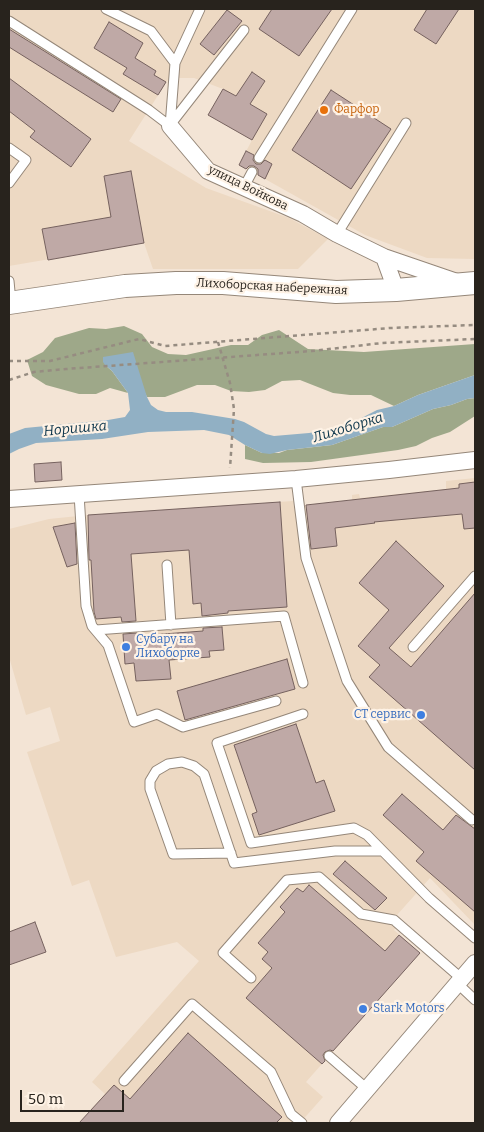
<!DOCTYPE html>
<meta charset="utf-8">
<style>
body{margin:0}
#map{position:relative;width:484px;height:1132px;overflow:hidden;background:#f3e4d5;font-family:Bitter,serif}
canvas{display:block}
.frame{position:absolute;inset:0;border:10px solid #28231d;pointer-events:none}
.scale{position:absolute;left:20px;top:1090px;width:104px;height:22px;box-sizing:border-box;border:2px solid #28231d;border-top:0;padding-left:6px;font-size:15px;line-height:18px;white-space:nowrap;color:#28231d;-webkit-text-stroke:4px #fef2e5;paint-order:stroke}
</style>
<div id="map">
<canvas width="484" height="1132"></canvas>
<div class="frame"></div>
<div class="scale">50 m</div>
</div>
<script>
const ctx = document.querySelector('canvas').getContext('2d');
ctx.lineJoin = 'round';
function fill(path, color) { ctx.fillStyle = color; ctx.fill(path, 'evenodd'); }
const toPath = rows => new Path2D(rows.map(r => 'M' + r).join(''));
function trace(path, color, width, dash) { ctx.strokeStyle = color; ctx.lineWidth = width; ctx.lineCap = dash ? 'butt' : 'round'; ctx.setLineDash(dash || []); ctx.stroke(path); }
function drawText(font, color, halo, rows, align = 'center') {
  ctx.font = font + ' Bitter,serif'; ctx.lineWidth = 4.5; ctx.setLineDash([]); ctx.textBaseline = 'middle'; ctx.strokeStyle = halo; ctx.fillStyle = color; for (const [text, x, y, turn = 0] of rows) {
    ctx.save(); ctx.translate(x, y); ctx.rotate((+turn || 0) * Math.PI / 180); ctx.textAlign = isNaN(turn) ? turn : align; if (halo) ctx.strokeText(text, 0, 0); ctx.fillText(text, 0, 0); ctx.restore();
  }
}
fill(toPath([
 [9,9,475,9,475,259,427,258,365,235,265,179,239,165,252,140,208,115,223,89,194,78,169,78,129,141,206,188,289,218,328,239,298,269,153,269,144,243,9,266],
 [475,478,475,925,430,878,397,915,402,920,394,930,420,953,306,1082,323,1097,300,1123,79,1123,105,1094,92,1082,199,961,177,942,116,957,89,880,72,886,27,752,60,741,50,707,26,715,9,657,9,529,49,519,88,515,293,501,294,507,299,506,352,500,352,495,359,494,360,498,446,489,446,481]
]), '#edd9c3');
fill(toPath([
 [124,326,142,334,152,347,168,354,186,355,231,345,248,345,262,335,279,330,308,349,364,352,475,344,475,375,418,395,394,406,371,395,350,395,333,393,300,380,282,381,265,390,249,392,231,391,215,385,197,385,165,397,147,397,143,389,105,365,112,371,128,393,110,388,96,394,79,394,46,385,32,376,27,360,43,352,55,338,89,328,106,329],
 [475,398,475,416,450,432,432,438,416,446,398,450,311,462,263,463,245,459,245,445,262,453,279,453,287,450,332,445,383,427,392,427,433,409,451,405,467,399]
]), '#9ea889');
fill(toPath([
 [133,352,147,397,151,405,158,410,166,412,192,412,235,419,244,422,266,434,274,436,309,433,344,427,377,410,394,406,418,395,475,375,475,398,467,399,451,405,433,409,392,427,383,427,332,445,287,450,270,454,262,453,245,445,229,435,204,430,148,432,102,439,36,443,19,449,9,454,9,434,25,428,108,420,125,417,130,410,128,393,112,371,105,365,103,362,103,357]
]), '#91b0c4');
const building = toPath([
 [272,9,332,9,299,56,259,29,272,9],
 [427,9,459,9,436,44,414,30,427,9],
 [227,10,242,21,214,55,200,44,227,10],
 [109,22,143,43,135,58,156,71,154,75,166,82,158,95,123,74,127,68,94,48,109,22],
 [9,29,121,99,113,112,9,47,9,29],
 [252,72,265,81,250,104,267,114,252,140,208,115,223,89,236,96,252,72],
 [9,78,91,139,71,167,30,137,35,131,9,111,9,78],
 [331,90,391,129,351,189,292,150,331,90],
 [246,151,254,155,253,160,256,164,261,164,265,160,272,164,265,179,258,175,258,169,254,166,249,166,246,169,239,165,246,151],
 [131,171,144,243,48,260,42,229,111,217,104,176,131,171],
 [61,462,62,480,35,482,34,464,61,462],
 [475,482,475,528,464,529,462,514,374,522,375,523,335,528,337,546,311,549,306,505,459,488,459,484,475,482],
 [280,502,287,607,228,611,228,613,202,616,201,603,193,604,189,550,131,554,136,621,122,622,121,617,96,619,94,612,91,560,89,560,88,515,280,502],
 [75,523,77,564,67,567,53,527,75,523],
 [396,541,444,586,389,648,411,667,475,593,475,770,369,677,380,665,358,646,389,610,359,583,396,541],
 [222,627,224,650,209,651,210,657,169,660,171,679,136,681,134,663,125,664,123,634,137,633,137,636,203,631,203,628,222,627],
 [287,659,295,689,185,720,177,691,287,659],
 [296,724,316,783,324,780,335,811,259,835,252,814,257,812,234,745,296,724],
 [402,794,443,830,456,815,475,829,475,912,416,861,424,852,383,815,402,794],
 [345,861,387,898,375,910,333,874,345,861],
 [309,885,385,951,399,935,420,953,333,1051,330,1050,325,1052,323,1055,325,1061,322,1064,246,998,272,968,262,959,268,952,258,943,285,912,280,907,297,888,303,892,309,885],
 [35,922,46,952,9,965,9,932,35,922],
 [188,1033,282,1117,276,1123,79,1123,114,1085,130,1099,188,1033]
]);
fill(building, '#bfa9a6');
trace(building, '#76625f', 1);
const lane = toPath([
 [106,9,151,31,175,63],
 [9,21,149,110,170,126],
 [170,125,244,30],
 [170,126,175,63,200,9],
 [9,148,26,160,9,183],
 [259,158,352,9],
 [244,187,252,172],
 [337,234,406,123],
 [9,281,11,302],
 [296,479,306,558,347,681,388,747,472,820],
 [79,494,86,606,92,626,108,645,134,722,157,714,183,727,276,701],
 [167,565,171,625],
 [96,630,284,616,303,683],
 [413,647,475,576],
 [303,714,217,743,251,843,354,828,367,835,429,898,475,938],
 [231,853,173,854,150,789,150,781,156,771,168,764,182,762,194,766,204,774,234,863,335,851,382,851],
 [251,978,223,953,287,880,319,877,361,914,394,920,462,979],
 [458,984,475,1000],
 [329,1056,367,1089],
 [124,1081,192,1004,271,1072,291,1114,302,1123]
]);
const street = toPath([
 [170,126,208,171,303,214,337,234,384,257,457,282],
 [384,257,396,290],
 [9,499,296,479,389,470,475,460],
 [338,1123,475,963]
]);
const secondary = toPath([
 [9,303,125,286,176,283,223,283,336,292,396,290,475,283]
]);
trace(lane, '#958779', 11);
trace(street, '#958779', 18);
trace(secondary, '#958779', 24);
trace(toPath([
 [218,342,230,383,234,409,230,468],
 [9,361,50,361,139,339,165,346,390,328,475,325],
 [9,380,34,372,66,369,312,351,382,343,475,339]
]), '#968c81', 2.5, [4, 4]);
trace(lane, '#fff', 9);
trace(street, '#fff', 16);
trace(secondary, '#fff', 22);
for (const [x, y, r, color] of [
 [324,110,5,"#e8710a"],
 [126,647,5,"#3f7fe0"],
 [421,715,5,"#3f7fe0"],
 [363,1009,5,"#3f7fe0"]
]) { const dot = new Path2D(); dot.arc(x, y, r, 0, 2 * Math.PI); ctx.fillStyle = color; ctx.fill(dot); trace(dot, '#fef2e5', 2); }
drawText('12px', '#c56008', '#fef2e5', [
 ["Фарфор",334,110]
], 'left');
drawText('12px', '#28231d', '#fef2e5', [
 ["улица Войкова",248,188,26],
 ["Лихоборская набережная",272,287,3]
]);
drawText('12px', '#366cbe', '#fef2e5', [
 ["Субару на",136,640],
 ["Лихоборке",136,654],
 ["СТ сервис",411,715,"right"],
 ["Stark Motors",373,1009]
], 'left');
drawText('italic 14px', '#0b344a', '#fef2e5', [
 ["Лихоборка",348,428,-17],
 ["Норишка",75,429,-5]
]);
</script>
